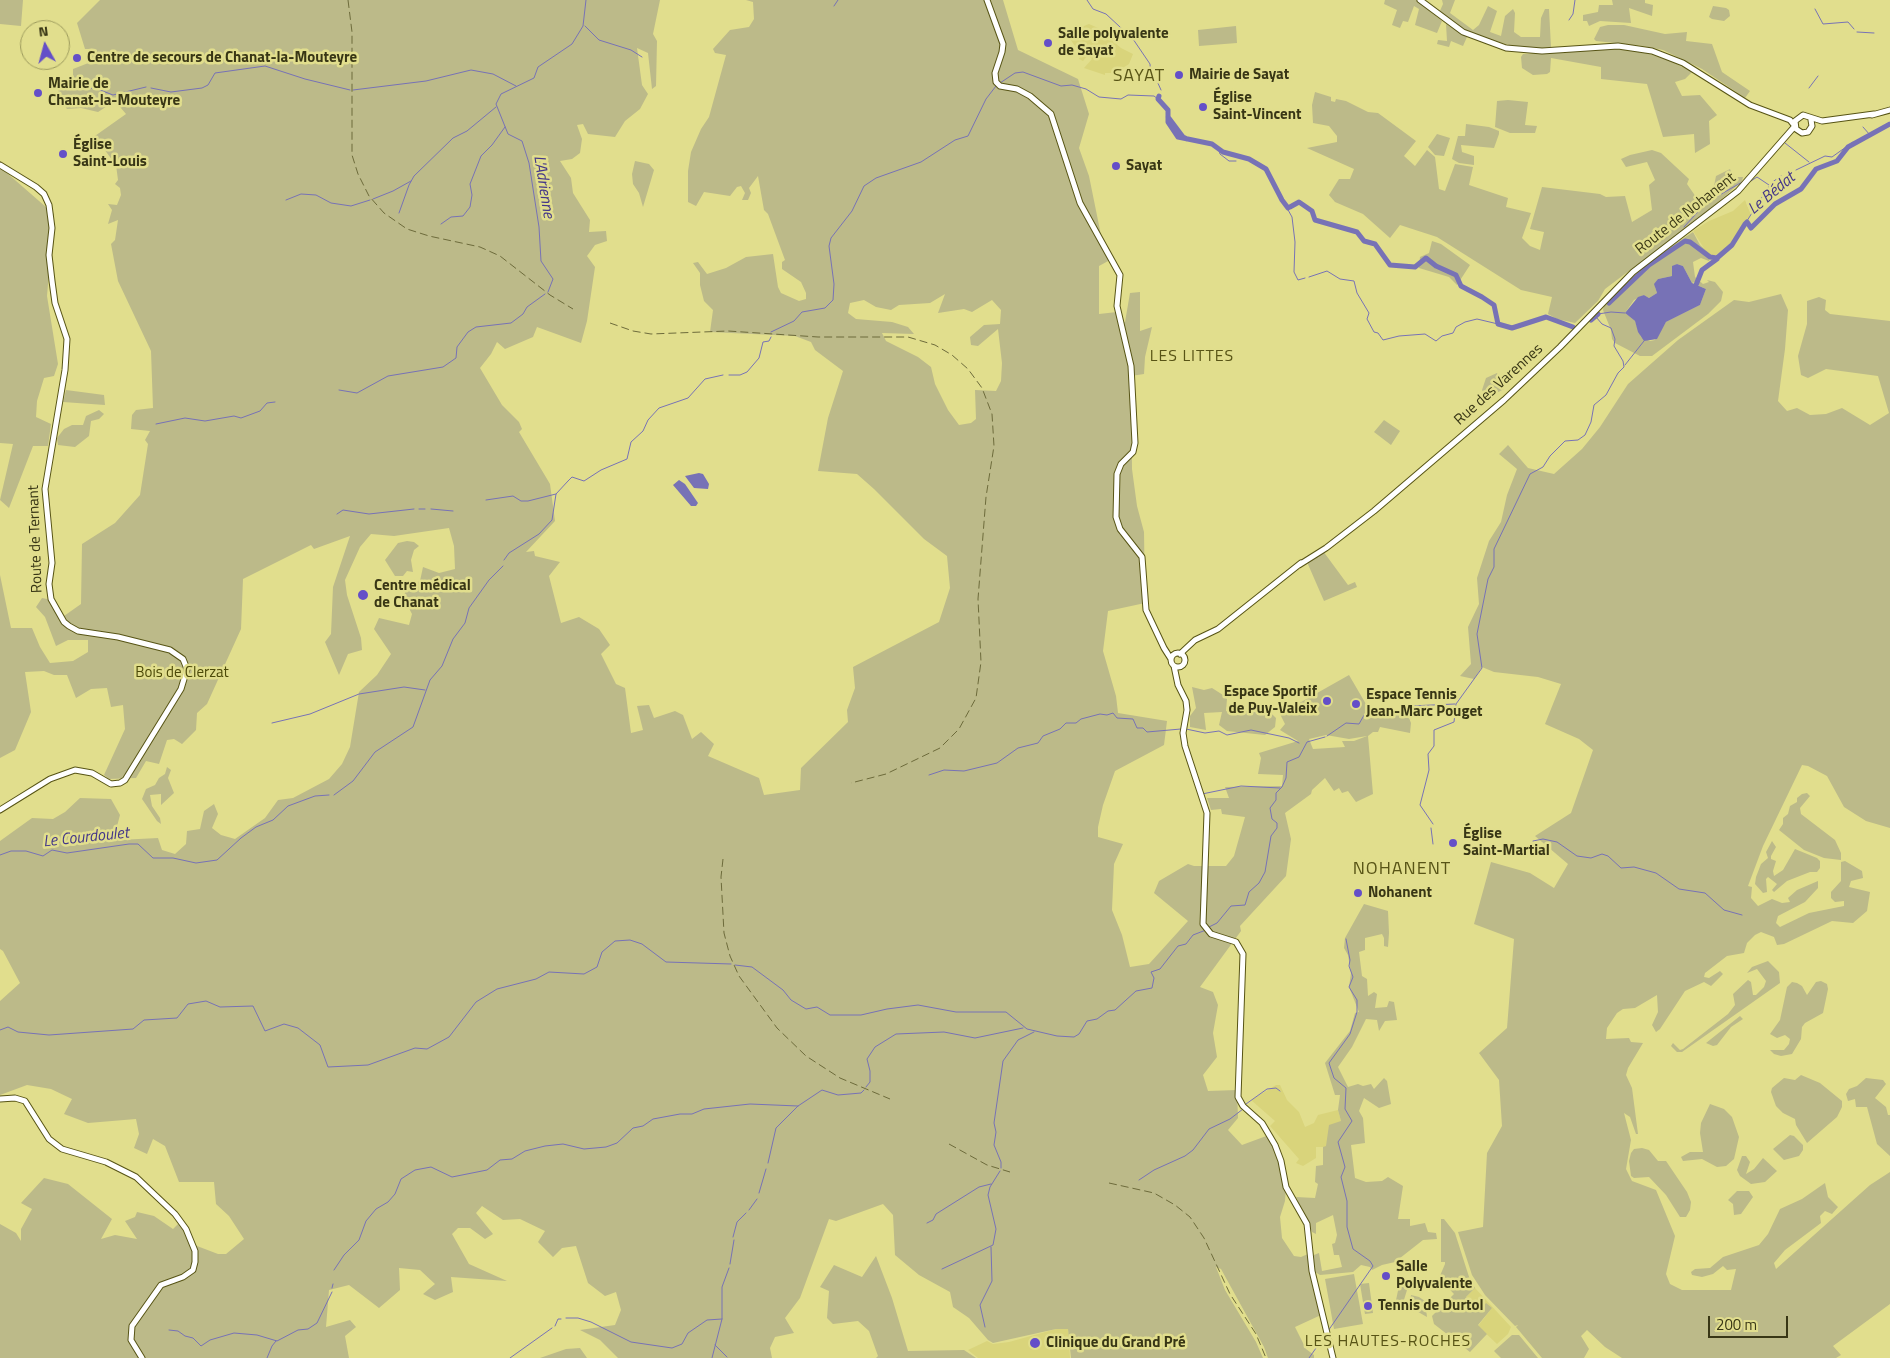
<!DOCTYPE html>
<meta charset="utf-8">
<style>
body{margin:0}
#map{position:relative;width:1890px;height:1358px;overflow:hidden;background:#e1de8d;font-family:"Titillium Web",sans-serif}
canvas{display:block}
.north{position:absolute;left:20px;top:20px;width:50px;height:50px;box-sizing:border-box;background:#e1de8d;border:1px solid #9d9b5d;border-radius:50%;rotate:353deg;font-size:14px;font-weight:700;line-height:20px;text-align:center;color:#383615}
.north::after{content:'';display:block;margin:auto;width:18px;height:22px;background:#644fc8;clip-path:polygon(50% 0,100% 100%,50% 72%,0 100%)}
.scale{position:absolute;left:1708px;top:1316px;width:80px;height:22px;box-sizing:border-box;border:2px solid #383615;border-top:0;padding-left:6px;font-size:15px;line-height:18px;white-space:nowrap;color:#383615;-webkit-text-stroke:4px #e1de8d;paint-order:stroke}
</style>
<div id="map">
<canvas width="1890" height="1358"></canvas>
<div class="north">N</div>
<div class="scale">200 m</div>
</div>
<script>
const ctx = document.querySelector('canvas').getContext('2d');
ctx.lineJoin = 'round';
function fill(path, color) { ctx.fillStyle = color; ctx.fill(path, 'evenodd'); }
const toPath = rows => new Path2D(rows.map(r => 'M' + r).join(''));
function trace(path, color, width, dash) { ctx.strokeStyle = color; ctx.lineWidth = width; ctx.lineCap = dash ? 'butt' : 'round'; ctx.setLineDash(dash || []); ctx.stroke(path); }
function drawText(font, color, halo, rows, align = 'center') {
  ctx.font = font + ' "Titillium Web",sans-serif'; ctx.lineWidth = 5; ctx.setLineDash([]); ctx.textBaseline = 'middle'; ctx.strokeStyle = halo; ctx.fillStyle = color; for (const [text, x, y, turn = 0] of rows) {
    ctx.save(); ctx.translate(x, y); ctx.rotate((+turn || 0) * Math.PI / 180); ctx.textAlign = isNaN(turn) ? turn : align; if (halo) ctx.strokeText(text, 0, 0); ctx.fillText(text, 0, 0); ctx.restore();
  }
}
fill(toPath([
 [1089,24,1098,28,1121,48,1133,54,1129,64,1115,73,1105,73,1105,75,1084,68,1092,59,1088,55,1083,61,1079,59,1081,55,1066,33],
 [1745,200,1751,215,1733,244,1713,257,1707,253,1693,231,1709,221,1733,211],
 [1276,1085,1280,1085,1287,1100,1299,1112,1305,1127,1314,1123,1318,1115,1338,1110,1341,1121,1326,1147,1316,1147,1316,1158,1303,1166,1296,1163,1299,1159,1270,1126,1275,1121,1251,1100],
 [1475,1288,1511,1327,1508,1334,1497,1344,1478,1326,1492,1308,1480,1311,1466,1297],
 [1056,1329,1068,1329,1070,1358,978,1358,968,1350,987,1341,993,1344,1009,1342]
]), '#d9d47b');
fill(toPath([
 [0,0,23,0,21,26,0,24],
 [100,0,660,0,653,34,657,41,656,86,652,89,648,53,637,48,642,85,648,94,640,109,625,121,615,137,588,134,583,124,577,125,582,139,580,153,572,159,560,161,571,178,573,193,590,220,589,232,606,231,607,241,595,245,587,256,595,267,587,321,581,343,537,327,533,337,505,349,497,342,491,354,480,368,502,405,519,422,522,429,519,432,550,484,555,521,526,552,534,551,535,556,560,562,549,576,561,623,579,617,599,629,610,645,601,654,616,684,625,688,631,733,643,730,637,706,649,705,654,718,675,711,683,715,692,739,701,732,714,744,708,756,759,778,764,795,800,790,801,768,848,722,847,710,855,688,853,667,939,622,950,588,947,556,924,539,874,489,857,474,818,471,828,418,843,371,815,350,811,342,795,336,710,332,713,310,704,301,700,285,700,273,693,263,698,262,707,274,726,268,746,257,773,254,778,287,781,293,799,301,806,299,806,293,801,282,782,269,782,262,785,260,768,214,764,210,758,176,749,188,751,193,748,200,742,200,745,193,741,186,737,187,730,196,704,192,696,206,688,202,688,171,691,152,701,129,709,117,726,55,715,53,713,49,730,30,749,27,754,19,753,2,746,0,1003,0,1018,50,1078,79,1089,114,1079,148,1089,176,1104,250,1110,260,1099,266,1099,314,1117,312,1118,324,1125,322,1130,293,1140,292,1140,331,1152,327,1145,357,1144,374,1131,376,1132,469,1137,506,1144,532,1145,603,1108,611,1103,651,1116,696,1118,713,1167,721,1164,745,1115,771,1103,805,1098,827,1098,837,1123,844,1114,864,1112,910,1122,935,1130,967,1149,964,1188,921,1154,893,1159,881,1188,864,1194,866,1226,866,1234,856,1245,817,1222,814,1221,809,1211,810,1207,798,1229,798,1225,787,1282,786,1283,775,1258,774,1261,758,1259,753,1298,741,1280,730,1285,724,1280,714,1349,675,1370,711,1406,710,1411,723,1410,733,1380,727,1378,732,1373,732,1368,736,1373,794,1356,802,1348,791,1342,793,1339,788,1334,791,1325,778,1312,790,1311,794,1285,813,1291,839,1286,876,1240,926,1241,931,1200,987,1213,992,1218,1005,1213,1033,1217,1057,1203,1075,1208,1091,1237,1090,1238,1118,1228,1130,1242,1145,1269,1135,1280,1155,1286,1188,1285,1201,1280,1217,1282,1238,1294,1256,1301,1257,1308,1254,1310,1273,1321,1315,1295,1327,1306,1349,1314,1355,1314,1358,1268,1358,1264,1347,1221,1269,1216,1267,1225,1290,1256,1342,1263,1358,1071,1358,1068,1329,1056,1329,993,1343,988,1340,969,1318,953,1307,950,1292,919,1275,895,1255,893,1215,883,1204,836,1221,829,1219,800,1298,785,1318,794,1333,775,1337,770,1348,772,1358,618,1358,600,1340,580,1330,615,1325,621,1310,616,1292,605,1296,588,1283,576,1246,562,1248,553,1257,538,1242,545,1231,520,1219,503,1220,482,1206,476,1213,493,1234,485,1239,470,1228,458,1228,452,1234,469,1264,507,1281,451,1277,453,1292,435,1300,423,1294,435,1284,420,1270,399,1268,400,1290,379,1308,349,1285,329,1290,326,1327,350,1320,356,1327,345,1336,349,1358,0,1358,0,1224,16,1233,21,1241,21,1229,32,1209,21,1203,44,1178,68,1184,112,1219,101,1239,115,1235,137,1239,125,1221,135,1217,137,1212,154,1216,173,1229,179,1223,197,1246,218,1254,226,1254,244,1239,229,1216,216,1204,214,1182,179,1182,165,1146,153,1139,147,1154,134,1148,139,1134,136,1119,88,1123,64,1114,72,1099,51,1089,27,1085,0,1095,0,1001,20,983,3,951,0,949,0,841,32,818,53,819,65,812,80,798,111,799,120,815,116,830,119,840,158,838,162,850,175,854,186,844,187,831,200,829,204,811,214,804,218,814,212,828,221,835,235,839,265,818,278,800,293,798,329,779,342,764,350,747,359,692,377,675,391,654,374,629,379,618,409,625,412,614,403,597,408,586,420,581,423,567,439,573,455,569,454,546,449,528,394,536,371,534,360,547,345,580,347,595,361,638,362,650,348,654,339,675,325,642,331,634,333,587,350,536,314,549,311,545,243,579,241,629,207,704,197,713,196,730,182,744,174,739,167,740,159,764,146,761,136,778,109,779,104,775,125,729,123,705,111,707,107,688,91,689,76,698,67,675,54,675,44,671,25,672,31,712,15,750,0,758,0,575,11,628,32,628,40,647,50,663,73,661,88,652,88,640,68,640,56,646,45,617,36,607,42,598,47,599,64,616,81,604,82,544,115,523,140,495,148,444,145,440,150,431,131,429,132,415,136,410,153,408,151,351,118,281,111,244,115,240,118,220,108,224,112,210,108,204,117,205,121,195,120,188,115,184,118,180,116,165,98,141,84,148,85,143,126,114,115,101,98,112,81,108,67,109,58,96,59,82,73,79,73,69,91,62,93,49,85,49,77,23],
 [945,294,938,313,964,309,972,312,992,300,1001,310,1000,324,984,325,970,337,971,345,978,346,998,329,1002,363,1001,381,996,391,975,390,976,419,971,423,959,425,948,410,935,384,931,367,918,357,886,341,882,333,914,334,908,327,892,322,856,319,848,313,850,303,864,300,876,307,891,310,899,305,930,303],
 [1326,735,1349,739,1367,736,1354,741,1342,741,1345,747,1313,749,1309,739],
 [1385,0,1416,0,1442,21,1437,33,1415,25,1419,9,1414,6,1408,22,1403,21,1400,28,1392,25,1397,10,1384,4],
 [1442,0,1455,0,1450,13,1473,30,1479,25,1488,6,1497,11,1490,32,1501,36,1505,16,1513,9,1515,13,1514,32,1521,37,1540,37,1541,18,1545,9,1549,9,1551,47,1534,49,1511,46,1465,31,1439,13,1443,4],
 [1612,0,1645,0,1645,3,1653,5,1652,16,1629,8,1631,23,1600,21,1589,26,1587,21,1583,21,1583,15,1598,12,1599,5,1613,5],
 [1713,6,1726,8,1729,10,1730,16,1724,21,1712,19,1709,17],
 [1446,24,1467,37,1463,46,1451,41,1449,47,1437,44,1438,40,1447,41],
 [1608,25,1624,25,1665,34,1687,32,1686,41,1712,44,1722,72,1750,91,1745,98,1702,69,1663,50,1643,46,1596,41,1594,39,1600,27],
 [1236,26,1237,43,1199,46,1198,30],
 [1616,49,1647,53,1673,62,1692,72,1685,79,1675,82,1682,96,1700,95,1717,115,1709,121,1710,144,1695,153,1694,134,1663,137,1647,84,1601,79,1601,67,1551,58,1550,72,1547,74,1533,75,1522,68,1521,57,1523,54],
 [1315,92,1331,97,1331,101,1335,102,1336,99,1346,101,1368,112,1378,113,1416,141,1404,156,1415,166,1427,150,1435,157,1439,189,1445,191,1455,164,1473,167,1469,185,1508,198,1506,207,1531,213,1522,238,1530,246,1540,250,1544,232,1530,229,1542,187,1600,194,1606,197,1625,196,1632,222,1652,210,1649,185,1655,180,1647,162,1626,167,1621,159,1630,155,1652,150,1661,153,1689,179,1687,184,1696,197,1713,191,1716,176,1730,169,1733,177,1743,177,1742,181,1707,212,1605,289,1598,301,1575,323,1557,319,1548,314,1552,297,1521,290,1437,237,1400,225,1390,238,1363,214,1335,202,1329,195,1339,179,1350,179,1354,169,1307,148,1337,142,1337,136,1329,126,1313,123,1312,105],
 [1508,100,1528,102,1525,125,1537,126,1535,133,1510,133,1495,127,1497,101],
 [1466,124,1489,127,1499,131,1499,134,1494,148,1461,145,1462,152,1474,156,1474,165,1459,163,1452,159,1458,136,1465,136],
 [1437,134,1450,138,1444,156,1435,155,1428,147],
 [635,161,649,164,654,170,643,207,639,193,633,184,632,174],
 [0,167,54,214,47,296,58,364,54,376,44,378,37,401,36,417,51,424,48,446,33,446,9,508,0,500,13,444,0,443],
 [1693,232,1700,245,1711,255,1709,261,1701,258,1693,262,1695,277,1703,284,1709,282,1707,280,1715,282,1723,292,1721,301,1708,314,1652,356,1640,356,1615,343,1612,339,1611,330,1603,310,1604,305,1653,260,1659,260,1661,253],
 [1677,264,1683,266,1692,283,1698,281,1699,286,1706,289,1700,305,1666,322,1655,340,1650,341,1641,337,1635,321,1625,313,1634,300,1644,295,1649,298,1657,293,1655,287,1658,279,1672,276,1672,267],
 [1432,241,1441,244,1470,265,1457,285,1449,277,1419,268,1420,257,1429,253],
 [1781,294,1788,310,1785,349,1778,401,1787,411,1797,408,1810,415,1826,414,1842,408,1870,425,1889,413,1878,376,1826,369,1808,378,1801,375,1798,356,1807,324,1807,301,1819,297,1826,300,1825,310,1830,314,1890,321,1890,828,1866,821,1844,807,1827,776,1808,766,1802,765,1763,846,1748,886,1752,887,1751,898,1758,906,1772,899,1782,903,1790,902,1788,898,1797,890,1818,881,1818,888,1805,902,1778,916,1776,923,1780,927,1809,913,1844,906,1844,901,1835,902,1831,898,1831,892,1841,881,1841,862,1845,861,1862,871,1863,878,1851,881,1849,887,1870,892,1867,911,1853,923,1832,921,1784,944,1777,945,1774,937,1761,932,1755,935,1747,943,1744,953,1727,956,1705,973,1704,977,1709,978,1720,971,1723,974,1711,986,1704,982,1685,991,1660,1029,1656,1032,1652,1025,1658,1012,1657,995,1635,1008,1623,1009,1617,1013,1607,1028,1606,1039,1629,1038,1631,1042,1643,1043,1628,1068,1626,1075,1632,1088,1638,1134,1636,1134,1630,1117,1624,1113,1631,1140,1626,1169,1632,1181,1656,1190,1675,1236,1666,1274,1670,1284,1682,1290,1731,1290,1736,1269,1727,1270,1723,1266,1713,1274,1702,1277,1692,1275,1691,1272,1695,1269,1710,1268,1723,1257,1759,1245,1768,1234,1780,1209,1802,1199,1825,1183,1828,1197,1838,1207,1832,1214,1825,1211,1820,1216,1821,1223,1785,1250,1774,1263,1776,1269,1870,1185,1890,1172,1890,1304,1833,1346,1841,1355,1836,1358,1622,1358,1605,1347,1587,1330,1581,1336,1589,1349,1584,1358,1542,1358,1516,1327,1518,1325,1515,1326,1485,1295,1472,1275,1458,1232,1483,1227,1487,1153,1502,1126,1499,1080,1479,1053,1507,1028,1514,939,1474,924,1491,862,1530,873,1554,888,1568,864,1535,836,1571,813,1593,750,1579,739,1545,724,1561,684,1538,677,1494,672,1482,667,1474,679,1460,676,1471,664,1468,627,1479,604,1477,578,1489,541,1501,522,1507,495,1517,469,1499,454,1508,445,1528,468,1554,474,1582,449,1600,427,1628,384,1678,340,1734,300,1749,302],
 [1497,373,1504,389,1487,398,1482,390,1486,378],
 [66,390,104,395,105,405,63,402],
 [99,410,104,414,99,419,91,421,89,436,75,447,58,445,57,438,64,429,72,425,83,425,86,416],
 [1384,420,1400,431,1391,445,1374,432],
 [407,541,414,542,419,546,414,550,411,560,413,572,407,571,403,576,395,576,385,560,398,543],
 [1323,551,1348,585,1355,582,1357,587,1324,601,1307,562],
 [1192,687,1204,690,1212,688,1223,695,1227,699,1226,711,1269,711,1276,718,1275,727,1265,735,1227,731,1219,725,1222,712,1204,713,1206,730,1190,727,1190,716,1196,708],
 [167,767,171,770,168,778,174,793,161,805,161,794,150,795,152,806,160,818,161,824,157,821,142,799,146,789,155,785,159,778,165,774],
 [1807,793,1810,796,1800,808,1801,814,1835,840,1841,853,1841,860,1824,858,1804,850,1779,830,1783,824,1783,818,1788,814,1790,806,1797,802,1797,798,1802,794],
 [1772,841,1776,847,1771,856,1771,859,1776,861,1773,871,1774,876,1783,870,1795,849,1817,858,1820,861,1820,868,1817,872,1810,872,1787,881,1774,892,1772,890,1777,884,1768,877,1766,879,1767,892,1763,893,1755,884,1756,877,1761,864,1768,858,1766,852],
 [1364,904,1388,911,1389,933,1388,947,1384,946,1384,938,1382,934,1365,938,1365,950,1359,952,1362,976,1367,979,1368,996,1374,992,1377,994,1375,1008,1387,1007,1389,1001,1394,1002,1397,1020,1385,1021,1379,1031,1377,1020,1366,1019,1352,1047,1338,1067,1348,1087,1358,1084,1363,1086,1371,1084,1374,1089,1384,1078,1387,1081,1391,1104,1379,1108,1364,1098,1359,1111,1363,1118,1365,1143,1351,1145,1355,1178,1366,1182,1382,1181,1388,1177,1403,1186,1398,1219,1410,1219,1410,1226,1425,1223,1428,1232,1436,1233,1437,1239,1423,1240,1395,1262,1382,1265,1372,1270,1370,1267,1361,1265,1353,1272,1320,1275,1315,1272,1313,1259,1314,1255,1319,1253,1322,1271,1342,1267,1339,1255,1334,1255,1332,1244,1335,1243,1337,1235,1333,1215,1316,1223,1316,1234,1312,1232,1296,1197,1315,1198,1318,1184,1315,1182,1316,1166,1323,1165,1323,1147,1326,1146,1329,1125,1341,1121,1338,1110,1340,1095,1335,1095,1325,1063,1350,1031,1355,1013,1359,1012,1349,987,1351,973,1348,955,1344,948,1345,938],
 [1768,961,1779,972,1780,983,1682,1052,1677,1052,1671,1046,1673,1043,1680,1050,1683,1049,1728,1014,1735,1005,1733,994,1748,980,1751,982,1753,995,1756,995,1764,987,1766,981,1757,969,1747,973,1752,967],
 [1821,981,1827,984,1828,989,1823,1013,1805,1023,1802,1027,1801,1039,1792,1054,1781,1056,1774,1054,1770,1050,1784,1050,1789,1044,1790,1039,1785,1035,1777,1038,1770,1034,1780,1020,1787,987,1792,982,1797,983,1802,986,1807,995,1816,982],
 [1740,1016,1743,1019,1731,1027,1717,1045,1713,1046,1706,1043],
 [1801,1075,1820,1083,1842,1101,1842,1107,1837,1117,1807,1143,1796,1125,1795,1119,1783,1113,1776,1106,1771,1092,1772,1088,1784,1078,1795,1080],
 [1866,1078,1883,1080,1886,1084,1875,1098,1886,1107,1888,1115,1890,1115,1890,1156,1877,1144,1867,1107,1856,1107,1855,1099,1848,1101,1846,1094,1849,1089,1857,1086],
 [1710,1104,1724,1109,1732,1117,1739,1137,1734,1159,1726,1166,1717,1167,1702,1159,1683,1161,1681,1157,1690,1152,1703,1152,1700,1133,1701,1123],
 [1790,1135,1794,1136,1803,1145,1803,1150,1799,1156,1784,1160,1773,1149],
 [1642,1148,1649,1150,1658,1161,1666,1161,1687,1192,1691,1202,1690,1210,1686,1217,1680,1217,1666,1195,1649,1177,1634,1178,1631,1176,1629,1161,1631,1153,1634,1149],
 [1742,1156,1746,1156,1750,1162,1746,1174,1754,1169,1763,1158,1777,1171,1765,1182,1751,1184,1740,1176,1737,1170],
 [1737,1191,1749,1191,1753,1197,1741,1214,1734,1215,1733,1204,1728,1200],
 [1441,1219,1444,1219,1455,1233,1470,1280,1475,1288,1466,1297,1479,1311,1486,1303,1492,1308,1478,1325,1487,1334,1470,1352,1434,1324,1432,1316,1454,1294,1439,1278,1445,1264,1445,1262,1441,1262],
 [876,1256,892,1298,908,1351,964,1350,976,1358,876,1358,878,1356,869,1331,858,1321,833,1324,827,1318,829,1291,820,1287,834,1265,862,1277],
 [1354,1274,1363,1324,1334,1329,1325,1279],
 [1400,1281,1407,1290,1403,1303,1409,1305,1411,1295,1419,1297,1425,1301,1427,1317,1413,1309,1411,1311,1395,1305],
 [1369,1283,1373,1313,1365,1314,1360,1284],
 [1512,1335,1519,1335,1538,1358,1501,1358,1494,1351],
 [580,1348,587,1358,540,1358,566,1349]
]), '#bcba89');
fill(toPath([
 [1677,264,1683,266,1692,283,1706,289,1700,305,1666,322,1657,339,1644,341,1638,332,1635,321,1625,313,1638,297,1644,295,1649,298,1657,293,1654,284,1658,279,1672,276,1672,266],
 [699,473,703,474,709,484,708,489,694,488,685,476],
 [679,480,685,484,698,503,696,506,691,506,673,485]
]), '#7772b6');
trace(toPath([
 [1087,0,1093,9,1106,14,1133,39,1150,64,1151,80,1157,81,1161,90],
 [834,6,838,0],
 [1815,9,1823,24,1848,22,1854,29],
 [1569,20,1573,14,1575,0],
 [585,26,599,40,631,50,642,57],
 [1857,32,1874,33],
 [1000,83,1015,73,1023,72,1061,86,1072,85,1086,89,1099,97,1121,99,1128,95,1154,96,1158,99],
 [151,88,171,92,202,88,208,85,215,73,265,66,305,79,350,90],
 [1809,88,1818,76],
 [83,89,95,88,113,95,146,87],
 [353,90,426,81,471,70,493,74,516,86],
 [1863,127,1870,135],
 [1785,143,1809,162],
 [1219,150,1220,154,1229,161,1236,161],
 [1796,170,1825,156,1832,157,1853,142],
 [1751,181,1757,177,1769,185],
 [373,199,393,191,411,181],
 [286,200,301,194,316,195,331,203,351,206,370,200],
 [1709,201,1744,181],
 [1287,208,1292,217,1295,242,1294,272,1298,280,1305,278],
 [399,213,409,185,414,176,453,138,467,131,496,107],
 [441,224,451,217,463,216,470,207,472,195,470,184,481,156,492,145,505,127],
 [1745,224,1771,183,1781,176],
 [1684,227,1707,202],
 [1309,277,1327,271,1340,279,1354,281,1357,293,1369,313,1367,319,1374,332,1378,333,1383,340,1399,336,1425,334,1436,341,1442,336,1453,333,1456,327,1465,322,1477,319,1498,324],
 [548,292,553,279,541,261,539,227,529,163,522,141,508,134,496,104,501,94,534,78,538,67,572,44,583,26,586,0],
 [1598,314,1611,312,1625,313],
 [771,332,794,321,802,312,825,308,833,300,834,284,829,246,831,238,852,211,864,186,876,178,921,162,955,140,968,136,986,99,996,86],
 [1625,365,1644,341],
 [729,375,740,375,747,372,759,358,763,342,769,341,771,337],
 [339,390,357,393,388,376,443,367,456,358,457,347,468,332,476,327,511,323,523,314,527,307,545,294],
 [156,424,185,418,205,421,234,416,241,418,260,411,267,403,275,402],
 [486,500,513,496,521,501,528,501,556,494],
 [419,509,425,509],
 [431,509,453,511],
 [337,514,343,510,369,514,414,509],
 [504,560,509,553,539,534,552,520,556,494,568,481,572,477,584,481,601,470,627,459,631,442,643,431,648,420,659,408,688,398,705,379,723,375],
 [1410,706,1455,704],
 [272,723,310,714,359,694,404,687,425,690],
 [1186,729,1205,733,1219,731,1227,735,1251,730,1289,738,1299,743],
 [1327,736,1346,723,1359,724,1367,710],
 [929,775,944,770,964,771,997,763,1018,748,1038,743,1043,736,1060,729,1066,723,1076,723,1081,719,1100,714,1107,715,1113,713,1117,718,1133,719,1137,728,1143,728,1147,732,1181,729],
 [1202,794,1241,786,1280,788],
 [334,795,353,781,375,752,413,727,430,680,442,666,453,639,465,623,469,608,489,580,503,566],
 [1433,824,1420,805,1429,770,1428,754,1434,746,1434,730,1454,722,1456,704,1482,668,1477,634,1488,579,1494,567,1494,549,1530,474,1543,467,1550,456,1565,441,1578,440,1585,435,1591,422,1594,405,1606,395,1618,373,1624,367,1623,361,1614,346,1615,339,1611,328,1602,324,1596,317],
 [1431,828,1433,844],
 [1533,841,1543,839,1557,842,1577,856,1591,858,1602,854,1608,856,1621,868,1634,867,1656,873,1679,889,1705,893,1724,910,1742,915],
 [0,855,11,851,26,851,43,856,52,850,67,853,129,844,138,844,153,858,173,858,196,863,217,860,241,838,256,827,273,820,288,806,315,796,329,795],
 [1209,927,1217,923,1231,906,1245,905,1249,892,1259,883,1265,872,1271,836,1277,828,1277,823,1272,819,1270,808,1276,800,1276,793,1282,787,1286,778,1287,762,1299,757,1307,742,1325,737],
 [735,965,752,967,783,990,791,1000,806,1009,817,1007,830,1015,861,1015,887,1009,918,1005,956,1012,1006,1012,1027,1029,1057,1036,1074,1037,1079,1034,1087,1021,1097,1019,1108,1011,1115,1010,1136,991,1152,988,1154,978,1151,972,1160,969,1178,946,1186,944,1193,935,1206,930],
 [0,1030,8,1027,18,1032,49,1035,133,1029,144,1020,177,1018,188,1004,206,1001,220,1007,253,1006,265,1031,284,1024,298,1028,320,1045,328,1067,368,1065,415,1048,427,1049,449,1037,476,1002,497,989,536,979,549,972,584,974,597,967,602,952,615,941,630,940,642,944,666,962,731,964],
 [866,1087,870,1082,870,1071,867,1059,875,1047,896,1034,944,1032,975,1038,1023,1028],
 [1246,1104,1267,1089,1276,1088,1280,1091],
 [768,1163,776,1128,798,1106,822,1090,838,1095,861,1093,864,1090],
 [1001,1168,1001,1162,994,1145,996,1132,994,1123,1003,1061,1018,1040,1034,1032],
 [1139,1180,1154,1170,1185,1156,1193,1150,1209,1129,1230,1119,1243,1109],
 [759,1193,766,1169],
 [749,1210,757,1199],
 [927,1223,933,1220,936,1214,979,1187,991,1184],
 [733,1237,737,1222,746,1213],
 [730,1264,734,1240],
 [942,1269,993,1245,996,1229,988,1195,990,1187,1000,1171],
 [334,1270,344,1255,359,1240,366,1221,376,1209,388,1202,395,1194,401,1179,415,1170,431,1167,452,1177,487,1170,500,1160,512,1159,525,1151,545,1146,563,1144,584,1149,606,1147,617,1143,633,1128,643,1126,653,1119,680,1114,692,1114,704,1109,750,1104,798,1106],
 [332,1288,333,1284],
 [566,1318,578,1318,591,1322,631,1342,672,1348,682,1344,688,1333,707,1320,722,1319],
 [555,1326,558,1319,561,1319],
 [985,1327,980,1305,992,1281,991,1247],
 [169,1330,178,1331,185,1336,193,1338,201,1346,210,1340,234,1333,257,1335,277,1341,298,1330,308,1329,317,1323,332,1292],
 [1328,1331,1373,1266,1370,1261,1353,1249,1347,1227,1347,1201,1341,1177,1345,1167,1338,1142,1352,1121,1345,1109,1346,1088,1334,1078,1329,1063,1350,1034,1357,1012,1357,1000,1349,987,1353,977,1349,966,1350,960,1346,939],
 [715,1345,727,1357],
 [267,1358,272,1346,276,1341],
 [510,1358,552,1328],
 [712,1358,722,1319,722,1287,729,1268],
 [1309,1358,1326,1334]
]), '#7772b6', 1);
trace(toPath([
 [1159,96,1158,99,1168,110,1168,122,1178,137,1212,144,1223,152,1249,159,1266,169,1282,200,1288,208],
 [1168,117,1183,137,1187,139],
 [1290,207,1299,202,1312,211,1315,220,1357,232,1364,241,1375,244,1390,265,1415,267,1426,258,1436,266,1456,275,1461,286,1482,297,1494,305,1498,324,1512,328,1546,317,1573,327],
 [1696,285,1702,270,1717,259],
 [1609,303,1649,265,1685,241,1690,242,1710,257,1717,258,1732,245,1745,224,1747,222,1751,228,1775,204,1801,189,1816,169,1837,161,1848,147,1890,124],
 [1591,320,1598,314]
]), '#7772b6', 5);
const major = toPath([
 [987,0,1003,44,1002,52,995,73,996,82,1000,86,1017,89,1030,96,1051,114,1080,203,1120,275,1117,306,1131,366,1135,443,1133,452,1121,464,1117,474,1116,517,1120,529,1142,557,1146,610,1164,648,1171,659],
 [1420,0,1463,32,1506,48,1542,51,1618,46,1652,51,1683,63,1750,105,1790,120,1794,125],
 [1872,115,1890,110],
 [1811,120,1812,126,1808,132,1802,133,1796,129,1795,121,1803,115,1822,121,1874,114],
 [0,165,36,187,44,194,49,205,52,228,49,255,52,281,55,303,67,339,65,370,45,489,52,563,49,584,51,599,64,622,69,626,78,631,118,637,170,650,183,659,187,669,181,689,125,780,120,783,111,784,92,773,75,770,50,779,0,810],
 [1299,565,1326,548,1374,511,1504,400,1560,347,1633,272,1738,191,1795,126],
 '1171 660a7 7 0 1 1 14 0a7 7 0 1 1-14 0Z',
 [1180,654,1195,640,1218,629,1301,563],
 [1174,666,1178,685,1186,701,1187,710,1183,733,1185,746,1207,813,1203,924,1211,934,1236,942,1243,954,1238,1097,1243,1106,1262,1123,1275,1145,1281,1161,1286,1187,1307,1224,1312,1271,1333,1358],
 [0,1099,15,1098,25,1101,49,1139,62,1149,106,1162,136,1177,175,1214,186,1229,195,1251,195,1262,193,1270,183,1277,161,1285,132,1326,131,1340,142,1358]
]);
trace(major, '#575415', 7);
trace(major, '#fff', 5);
trace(toPath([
 [348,0,352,32,352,155,358,174,369,196,384,213,407,229,429,236,480,247,500,256,550,295,573,309],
 [610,323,633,331,651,334,728,331,818,337,908,337,935,345,952,355,968,369,982,388,992,414,994,446,986,497,978,599,981,662,976,698,959,729,940,748,886,774,851,783],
 [723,859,721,877,724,933,730,956,739,976,777,1028,806,1056,840,1078,890,1099],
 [949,1144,987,1165,1010,1172],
 [1109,1183,1154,1193,1175,1205,1190,1217,1204,1238,1230,1294,1256,1334,1266,1358]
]), '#6d6b3b', 1, [8, 4]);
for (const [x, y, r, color] of [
 [1048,43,5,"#644fc8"],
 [77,58,5,"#644fc8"],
 [1179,75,5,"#644fc8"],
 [38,93,5,"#644fc8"],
 [1203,107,5,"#644fc8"],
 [63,154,5,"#644fc8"],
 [1116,166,5,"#644fc8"],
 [363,595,6,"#644fc8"],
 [1327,701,5,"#644fc8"],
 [1356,704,5,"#644fc8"],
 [1453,843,5,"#644fc8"],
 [1358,893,5,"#644fc8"],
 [1386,1276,5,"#644fc8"],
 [1368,1306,5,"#644fc8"],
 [1035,1343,6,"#644fc8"]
]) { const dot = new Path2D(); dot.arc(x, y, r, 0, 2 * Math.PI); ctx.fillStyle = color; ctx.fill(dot); trace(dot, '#e1de8d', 2); }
drawText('bold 15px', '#383615', '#e1de8d', [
 ["Salle polyvalente",1058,34],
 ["de Sayat",1058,51],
 ["Centre de secours de Chanat-la-Mouteyre",87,58],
 ["Mairie de Sayat",1189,75],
 ["Mairie de",48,84],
 ["Chanat-la-Mouteyre",48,101],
 ["Église",1213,98],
 ["Saint-Vincent",1213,115],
 ["Église",73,145],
 ["Saint-Louis",73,162],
 ["Sayat",1126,166],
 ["Centre médical",374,586],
 ["de Chanat",374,603],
 ["Espace Sportif",1317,692,"right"],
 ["de Puy-Valeix",1317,709,"right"],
 ["Espace Tennis",1366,695],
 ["Jean-Marc Pouget",1366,712],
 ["Église",1463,834],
 ["Saint-Martial",1463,851],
 ["Nohanent",1368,893],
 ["Salle",1396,1267],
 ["Polyvalente",1396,1284],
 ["Tennis de Durtol",1378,1306],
 ["Clinique du Grand Pré",1046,1343]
], 'left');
drawText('15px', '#383615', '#e1de8d', [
 ["Route de Nohanent",1686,214,-38],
 ["Rue des Varennes",1499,385,-42],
 ["Route de Ternant",36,539,-92]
]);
drawText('15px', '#4c4908', '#e1de8d', [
 ["Bois de Clerzat",182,673]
]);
drawText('italic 16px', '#433689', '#e1de8d', [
 ["L'Adrienne",543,187,81],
 ["Le Bédat",1772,194,-40],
 ["Le Courdoulet",86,838,-6]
]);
ctx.letterSpacing = '1px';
drawText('16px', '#585416', '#e1de8d', [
 ["LES LITTES",1192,357],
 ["LES HAUTES-ROCHES",1388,1342]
]);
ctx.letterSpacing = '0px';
ctx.letterSpacing = '1px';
drawText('18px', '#585416', '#e1de8d', [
 ["SAYAT",1139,77],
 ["NOHANENT",1402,870]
]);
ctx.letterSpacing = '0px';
</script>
